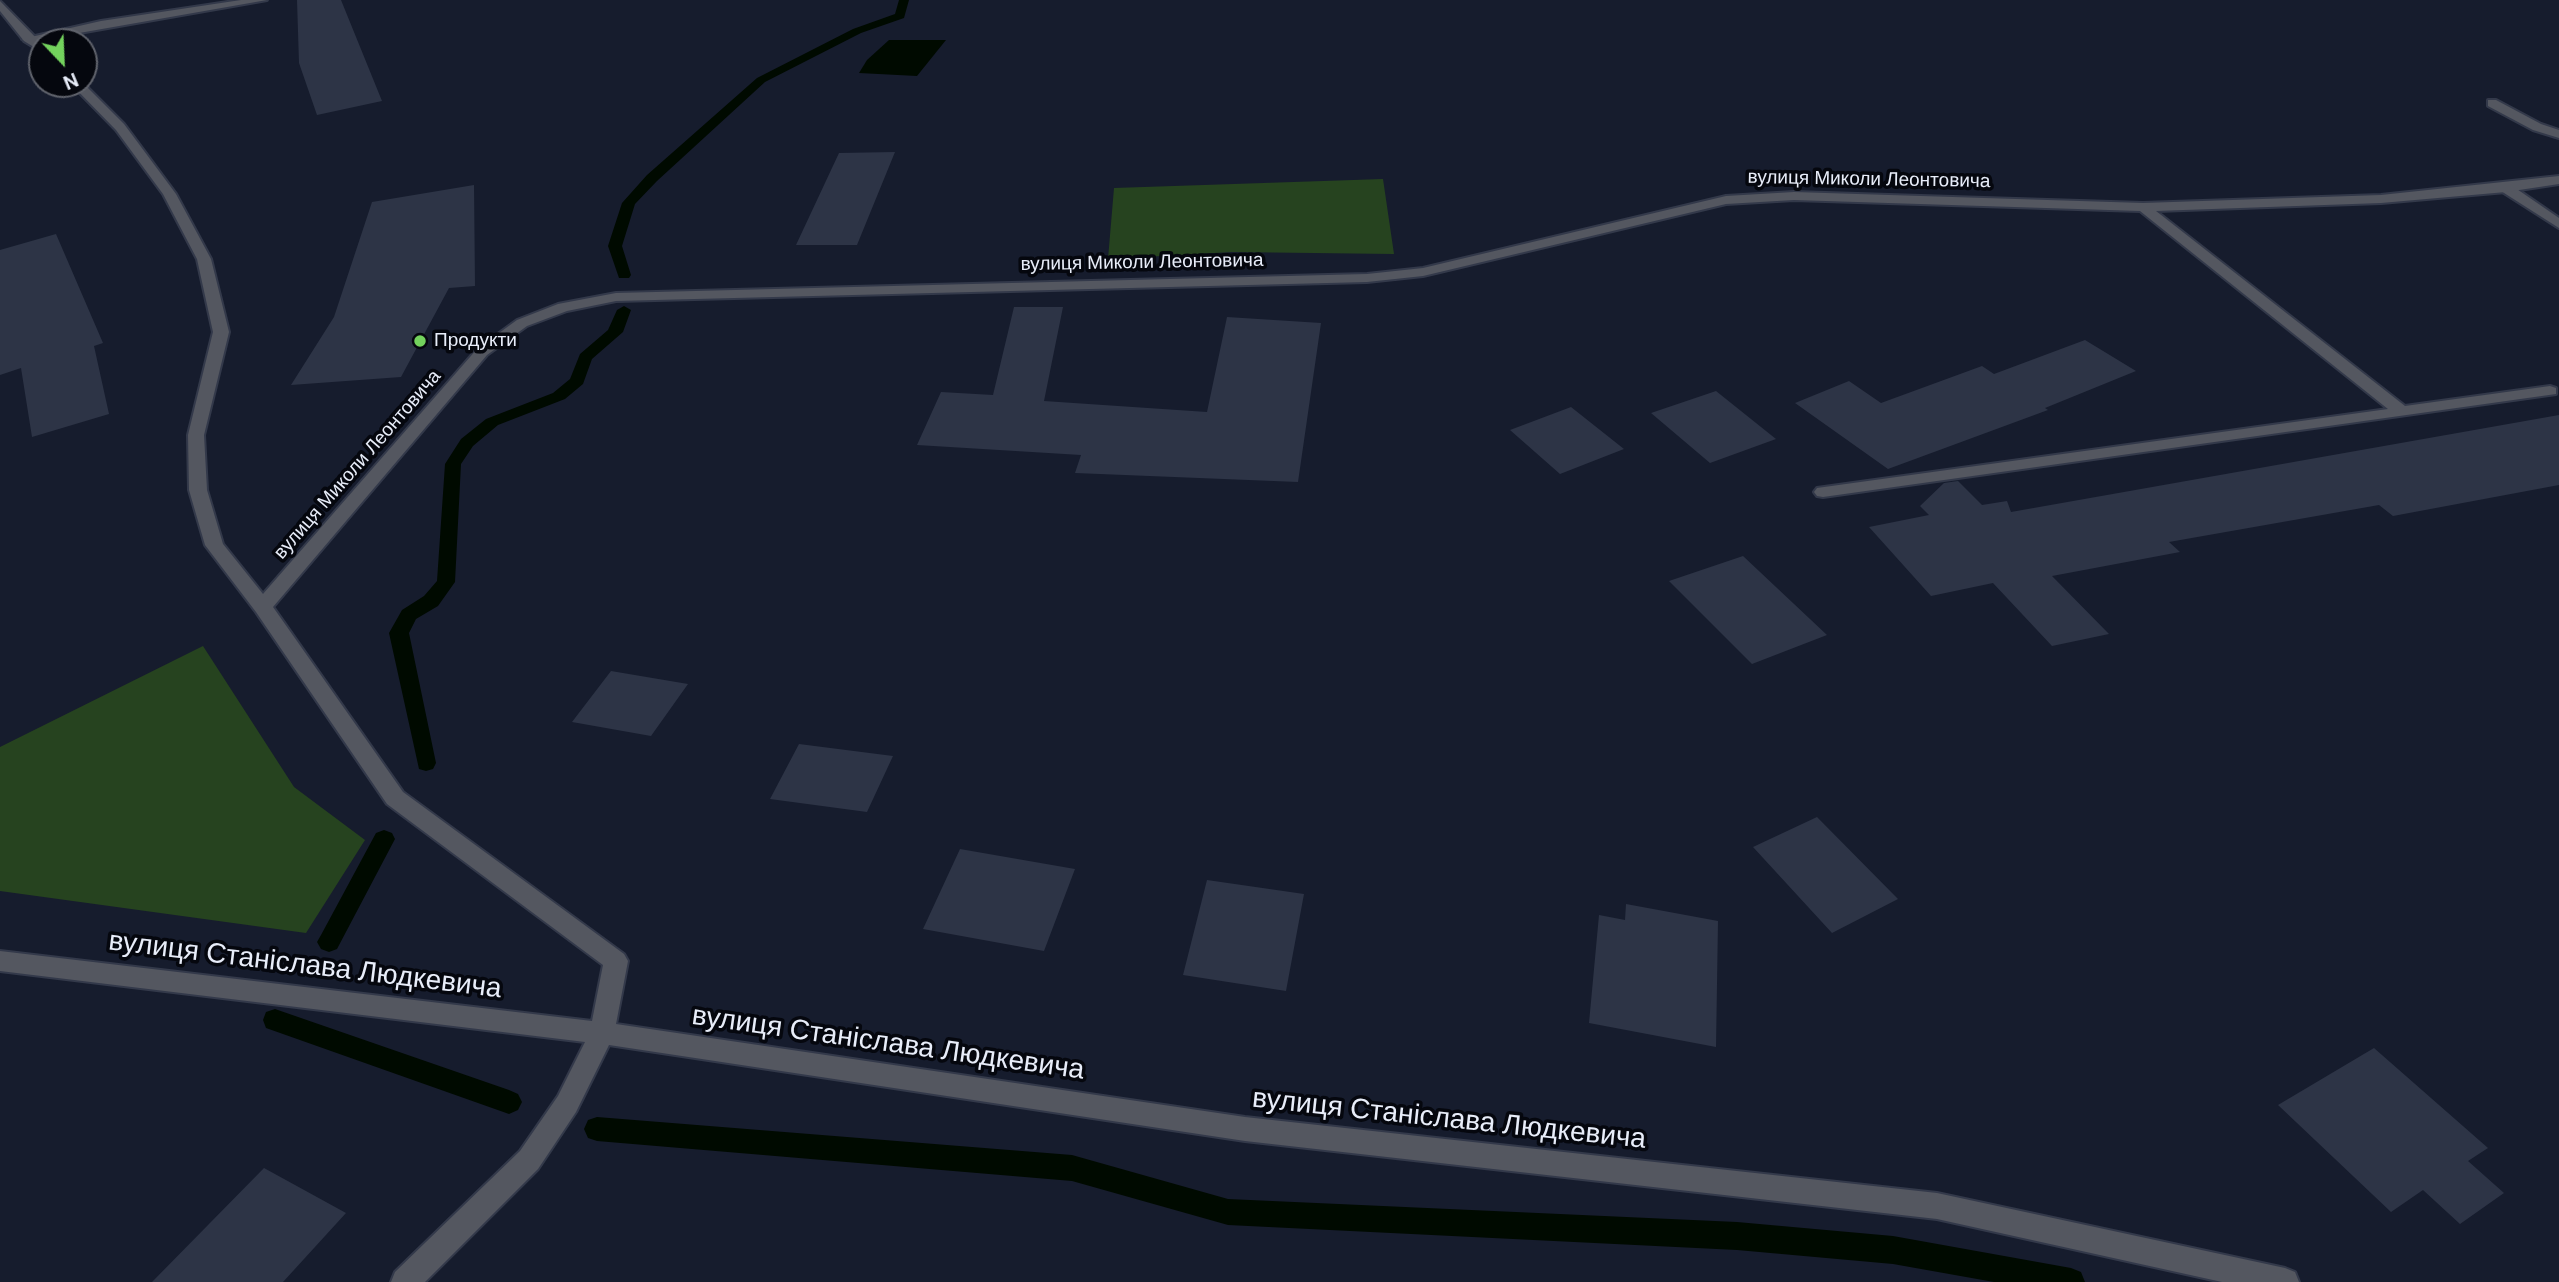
<!DOCTYPE html>
<meta charset="utf-8">
<style>
body{margin:0}
#map{position:relative;width:2559px;height:1282px;overflow:hidden;background:#161c2d;font-family:"DM Sans",sans-serif}
canvas{display:block}
.north{position:absolute;left:28px;top:28px;width:70px;height:70px;box-sizing:border-box;background:#05070e;border:2px solid #60636c;border-radius:50%;rotate:157deg;font-size:19px;font-weight:700;line-height:28px;text-align:center;color:#e8edf9}
.north::after{content:'';display:block;margin:auto;width:24px;height:32px;background:#73d25d;clip-path:polygon(50% 0,100% 100%,50% 72%,0 100%)}
</style>
<div id="map">
<canvas width="2559" height="1282"></canvas>
<div class="north">N</div>
</div>
<script>
const ctx = document.querySelector('canvas').getContext('2d');
ctx.lineJoin = 'round';
function fill(path, color) { ctx.fillStyle = color; ctx.fill(path, 'evenodd'); }
const toPath = rows => new Path2D(rows.map(r => 'M' + r).join(''));
function trace(path, color, width, dash) { ctx.strokeStyle = color; ctx.lineWidth = width; ctx.lineCap = dash ? 'butt' : 'round'; ctx.setLineDash(dash || []); ctx.stroke(path); }
function drawText(font, color, halo, rows, align = 'center') {
  ctx.font = font + ' "DM Sans",sans-serif'; ctx.lineWidth = 7; ctx.setLineDash([]); ctx.textBaseline = 'middle'; ctx.strokeStyle = halo; ctx.fillStyle = color; for (const [text, x, y, turn = 0] of rows) {
    ctx.save(); ctx.translate(x, y); ctx.rotate((+turn || 0) * Math.PI / 180); ctx.textAlign = isNaN(turn) ? turn : align; if (halo) ctx.strokeText(text, 0, 0); ctx.fillText(text, 0, 0); ctx.restore();
  }
}
fill(toPath([
 [1383,179,1394,254,1232,252,1108,259,1114,188],
 [203,646,294,787,365,840,306,933,0,891,0,747]
]), '#26431f');
fill(toPath([
 [889,40,946,40,917,76,859,73,867,60]
]), '#000a00');
fill(toPath([
 [899,0,909,0,904,18,861,33,765,82,657,181,635,204,622,246,631,275,629,278,619,278,608,246,622,203,647,175,757,78,853,29,895,14,899,0],
 [624,306,631,310,623,332,592,359,583,384,565,399,498,425,473,446,461,464,455,582,438,606,416,619,409,633,436,763,433,769,426,771,419,769,389,633,402,610,424,596,437,581,445,464,461,439,486,419,553,393,570,379,580,354,608,330,617,310,624,306],
 [384,830,392,833,395,839,337,949,329,952,321,949,317,942,321,935,376,833,384,830],
 [275,1009,509,1090,518,1094,522,1102,518,1110,509,1114,266,1028,263,1020,266,1012,275,1009],
 [597,1117,1072,1155,1228,1199,1737,1222,1893,1236,2071,1268,2081,1272,2085,1282,1994,1282,1893,1264,1737,1250,1228,1225,1072,1181,597,1141,588,1138,584,1129,588,1120,597,1117]
]), '#000a00');
fill(toPath([
 [297,0,341,0,382,101,317,115,299,63],
 [895,152,857,245,796,245,839,153],
 [474,185,475,286,449,288,401,377,291,385,334,317,372,202],
 [56,234,103,343,94,346,109,414,32,437,21,368,0,375,0,250],
 [1014,307,1063,307,1044,401,1207,412,1227,317,1321,323,1298,482,1075,473,1081,455,917,445,941,392,993,395],
 [2085,340,2136,371,2045,408,2048,410,1888,469,1795,403,1849,381,1881,403,1982,366,1994,374],
 [1716,391,1776,439,1710,463,1651,413],
 [1571,407,1624,449,1560,474,1510,430],
 [2559,415,2559,485,2393,516,2379,505,2169,542,2180,552,2052,576,2109,634,2052,646,1993,583,1931,596,1869,527,1929,515,1920,506,1944,483,1958,481,1982,505,2007,501,2011,512],
 [1743,556,1827,635,1752,664,1669,581],
 [611,671,688,684,651,736,572,722],
 [799,744,893,756,867,812,770,799],
 [1817,817,1898,899,1832,933,1753,847],
 [960,849,1075,869,1044,951,923,929],
 [1207,880,1304,894,1286,991,1183,975],
 [1626,904,1718,921,1716,1047,1589,1023,1599,915,1625,920],
 [2374,1048,2488,1148,2468,1161,2504,1193,2460,1224,2423,1190,2391,1212,2278,1105],
 [264,1168,346,1213,283,1282,152,1282]
]), '#2d3446');
const service = toPath([
 [241,0,267,0,28,42,22,39,101,21,241,0],
 [2488,100,2496,100,2541,124,2559,130,2559,138,2533,130,2488,106,2488,100],
 [2501,185,2511,185,2559,218,2559,228,2501,191,2501,185]
]);
const minor = toPath([
 [0,1,42,44,42,52,24,41,0,11,0,1],
 [71,84,84,84,124,124,176,194,211,259,229,332,204,435,207,490,223,544,263,594,477,349,517,320,558,304,616,293,1367,274,1423,268,1726,196,1794,192,2143,203,2381,195,2559,176,2559,184,2506,192,2381,203,2156,211,2405,406,2550,386,2556,388,2556,394,1823,497,1817,496,1814,492,1817,488,2388,409,2140,211,1794,200,1726,204,1423,276,1367,282,616,301,567,311,527,326,487,355,273,607,403,792,624,954,628,961,616,1024,1245,1117,1937,1193,2285,1268,2295,1272,2299,1282,2222,1282,1937,1219,1245,1141,609,1045,576,1112,538,1169,425,1282,391,1282,395,1272,520,1151,558,1096,585,1042,0,971,0,951,592,1021,603,965,387,804,256,612,205,545,189,490,188,435,213,332,197,259,163,194,116,130,71,84]
]);
trace(service, '#33394a', 4);
trace(minor, '#33394a', 4);
fill(service, '#545760');
fill(minor, '#545760');
for (const [x, y, r, color] of [
 [420,341,7,"#73d25d"]
]) { const dot = new Path2D(); dot.arc(x, y, r, 0, 2 * Math.PI); ctx.fillStyle = color; ctx.fill(dot); trace(dot, '#05070e', 2.5); }
drawText('19px', '#e8edf9', '#05070e', [
 ["вулиця Миколи Леонтовича",1869,180,1],
 ["вулиця Миколи Леонтовича",1142,263,-1],
 ["вулиця Миколи Леонтовича",358,465,-49]
]);
drawText('19px', '#e8edf9', '#05070e', [
 ["Продукти",434,341]
], 'left');
drawText('28px', '#e8edf9', '#05070e', [
 ["вулиця Станіслава Людкевича",305,966,7],
 ["вулиця Станіслава Людкевича",888,1044,8],
 ["вулиця Станіслава Людкевича",1449,1120,6]
]);
</script>
